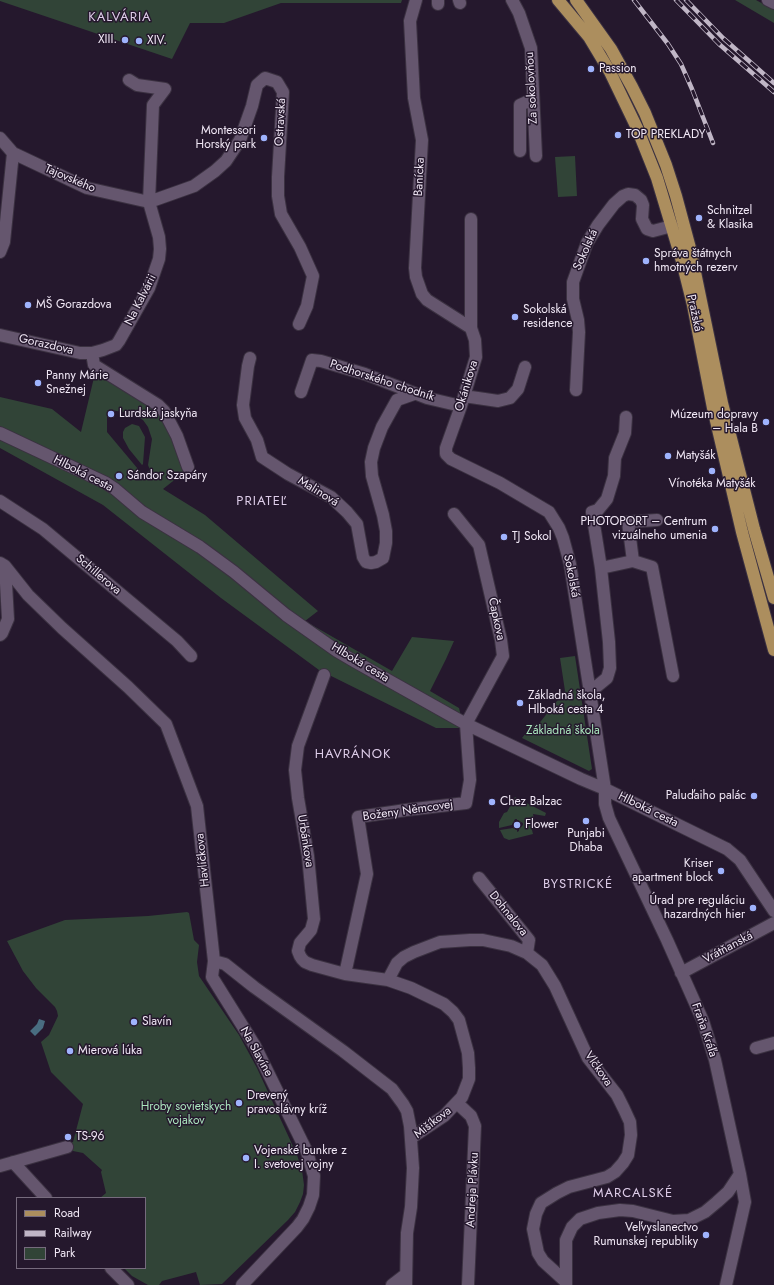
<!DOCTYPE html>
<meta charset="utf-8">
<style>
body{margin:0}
#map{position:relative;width:774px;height:1285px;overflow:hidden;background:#25182d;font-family:Jost,sans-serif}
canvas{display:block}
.legend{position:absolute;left:16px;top:1197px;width:130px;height:72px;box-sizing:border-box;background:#25182d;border:1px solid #766b7d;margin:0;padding:5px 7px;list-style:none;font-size:12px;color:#f0e7f5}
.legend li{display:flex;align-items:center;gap:8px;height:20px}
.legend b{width:20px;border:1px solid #766b7d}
</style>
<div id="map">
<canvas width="774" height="1285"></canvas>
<ul class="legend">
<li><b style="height:5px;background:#ac8e5e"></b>Road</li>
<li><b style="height:5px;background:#c0b6c6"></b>Railway</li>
<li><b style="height:11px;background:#314437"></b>Park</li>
</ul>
</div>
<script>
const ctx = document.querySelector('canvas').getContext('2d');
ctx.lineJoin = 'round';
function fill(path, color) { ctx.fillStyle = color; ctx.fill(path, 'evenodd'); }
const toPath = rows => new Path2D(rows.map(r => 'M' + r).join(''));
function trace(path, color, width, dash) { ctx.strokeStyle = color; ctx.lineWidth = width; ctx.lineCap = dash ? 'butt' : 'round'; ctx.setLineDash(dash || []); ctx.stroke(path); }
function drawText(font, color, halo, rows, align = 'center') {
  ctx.font = font + ' Jost,sans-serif'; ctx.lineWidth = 3; ctx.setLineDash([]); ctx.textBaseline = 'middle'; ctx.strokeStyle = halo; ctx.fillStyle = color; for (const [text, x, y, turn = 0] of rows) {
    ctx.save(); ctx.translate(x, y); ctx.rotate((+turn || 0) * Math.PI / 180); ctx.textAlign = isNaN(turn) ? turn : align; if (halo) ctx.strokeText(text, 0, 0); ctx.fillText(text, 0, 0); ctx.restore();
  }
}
fill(toPath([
 [0,0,402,0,401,3,281,3,224,23,190,23,172,59,0,1],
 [735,0,756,0,774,10,774,23],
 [575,156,577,196,558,197,555,157],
 [96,369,162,412,187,470,163,489,205,515,318,611,305,621,392,671,412,637,454,641,446,659,430,691,459,708,464,728,436,728,319,670,221,598,103,505,0,448,0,397,52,409,81,432],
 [109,410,132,413,143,420,148,427,152,439,148,465,150,470,143,475,107,432,107,411],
 [132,424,139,426,145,437,143,464,142,465,129,449,123,438,123,432,125,428],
 [575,656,592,769,589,771,522,738,533,724,537,726,565,691,560,658],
 [515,797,546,813,545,816,533,814,535,824,531,826,533,834,509,840,504,838,500,830,513,828,517,830,517,832,519,831,519,829,523,825,523,823,517,820,517,819,515,819,512,825,499,828,499,822,504,813,507,812],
 [187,912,189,913,194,940,199,945,197,962,199,976,239,1035,257,1068,297,1155,302,1170,304,1185,303,1194,300,1202,295,1212,288,1220,222,1284,200,1285,196,1272,162,1281,159,1285,148,1285,132,1276,124,1268,145,1268,145,1198,100,1198,106,1193,101,1172,102,1170,83,1153,68,1150,66,1144,73,1142,83,1104,51,1072,41,1042,49,1035,58,1016,57,1011,55,1007,36,988,23,971,7,941,65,920,148,916]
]), '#314437');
fill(toPath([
 [39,1019,45,1021,43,1028,35,1036,30,1031,37,1024]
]), '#496d81');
const minor = toPath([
 [416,0,410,21,414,98,422,140,415,268,416,277,422,294,427,300,471,328],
 [438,0,438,4],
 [459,0,460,3],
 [512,0,519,13,531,48,536,156],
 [768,0,774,3],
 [0,138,13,153,87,188,149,202],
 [520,151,520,105,533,99],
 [149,202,194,186,215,171,226,161,240,140,252,106,257,85,265,78,277,82,283,92,278,177,278,196,281,214,300,247,313,276,307,306,299,324],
 [471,219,471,328,475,340,476,357,461,406,446,448,446,454,451,459,500,483,549,512,559,528,563,538,570,564,605,789,605,804,609,818,667,940,703,1021,715,1060,740,1174,745,1202,726,1285],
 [0,252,4,242,13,153],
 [0,335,80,353,92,353,103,350,116,345,119,341,149,288,159,259,160,249,159,237,149,202,153,105,165,89,137,85,129,80],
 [92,353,94,365,158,405,164,411,177,436,188,467],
 [250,358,248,366,243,405,245,418,257,440,262,457,288,474,331,497,347,512,357,524,363,557,366,562,371,563,376,562,383,558,386,543,386,531,383,515,372,476,371,462,374,448,382,427,397,400,414,394],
 [576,390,579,332,578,320,573,299,573,282,587,243,598,225,614,204,623,196,628,194,635,195,641,200,643,205,642,219,647,229,653,231,672,226],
 [301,392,312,360,321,361,365,374,427,398,461,406],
 [464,396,498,401,510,398,518,389,525,367],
 [0,433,106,483,115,489,142,512,200,547,234,572,286,615,337,651,354,661,466,724,581,779,605,789,727,849,740,860,774,911],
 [0,501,43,529,177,641,191,656],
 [454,514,479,545,501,640,503,656,466,724],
 [633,561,628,522,657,520],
 [0,563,5,566,28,595,62,628,128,687,166,724,197,806,214,961,212,977,255,1046,307,1152,314,1176,313,1195,309,1207,303,1219,297,1227,242,1285],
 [601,568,633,561,652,567,673,676],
 [0,635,2,633,8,619,5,566],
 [324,675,298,746,295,770,298,798,308,856,314,919,311,930,300,943,298,951,300,956,302,959,305,962,312,965,345,974,388,980,411,988,444,1004,453,1012,459,1020,468,1053,469,1068,469,1079,462,1097,444,1116,411,1138],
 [590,688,596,687,607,678,610,668,609,642,601,568,592,512,598,510,607,499,614,476,615,458,625,433,626,417],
 [479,878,529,940,527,953],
 [214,961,225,964,254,987,343,1051,392,1089,403,1104,407,1111,410,1126,413,1168,411,1207,407,1233,406,1285],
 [681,973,774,923],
 [345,974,367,874,358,817,406,810,466,803,470,780,466,724],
 [388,980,397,963,404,957,414,952,440,942,470,940,483,940,511,946,527,953,542,965,555,986,588,1058,617,1095,624,1109,630,1122,631,1135,628,1155,623,1163,615,1172,607,1177,569,1187,557,1193,541,1203,536,1214,533,1229,538,1253,543,1261,565,1281],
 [756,1048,774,1043],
 [457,1103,471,1116,475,1126,468,1285],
 [13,1162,46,1198],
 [0,1166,67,1147],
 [111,1268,128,1285],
 [392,1285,405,1275],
 [566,1285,566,1240,572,1227,580,1219,598,1213,620,1210,633,1211,673,1221,689,1220,705,1212,717,1202,728,1192,740,1174]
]);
const major = toPath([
 [558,0,589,37,610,72,637,128,657,178,682,261,693,305,713,408,742,532,774,650],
 [576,0,611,49,632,87,645,113,666,165,676,196,690,248,722,403,754,529,774,598]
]);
trace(minor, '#3b3141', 14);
trace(major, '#3b3141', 14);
trace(minor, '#65566e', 12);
trace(major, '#ac8e5e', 12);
const rail = toPath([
 [634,0,668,44,681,64,692,89,713,143],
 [676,0,719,44,774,92],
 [686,0,723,38,774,83]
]);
trace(rail, '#c0b6c6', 4.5);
trace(rail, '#25182d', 3, [9]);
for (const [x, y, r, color] of [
 [125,40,4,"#9fb3fd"],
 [139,41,4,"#9fb3fd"],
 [591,69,4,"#9fb3fd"],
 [618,135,4,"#9fb3fd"],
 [264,138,4,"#9fb3fd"],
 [699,218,4,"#9fb3fd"],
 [646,261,4,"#9fb3fd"],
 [28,305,4,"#9fb3fd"],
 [515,317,4,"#9fb3fd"],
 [38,383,4,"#9fb3fd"],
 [111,414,4,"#9fb3fd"],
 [766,422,4,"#9fb3fd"],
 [668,456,4,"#9fb3fd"],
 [712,471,4,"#9fb3fd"],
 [119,476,4,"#9fb3fd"],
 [715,529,4,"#9fb3fd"],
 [504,537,4,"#9fb3fd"],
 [520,703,4,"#9fb3fd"],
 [754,796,4,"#9fb3fd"],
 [492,802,4,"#9fb3fd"],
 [586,821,4,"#9fb3fd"],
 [517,825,4,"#9fb3fd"],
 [721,871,4,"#9fb3fd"],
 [753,908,4,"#9fb3fd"],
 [134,1022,4,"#9fb3fd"],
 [70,1051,4,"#9fb3fd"],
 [239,1103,4,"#9fb3fd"],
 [68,1137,4,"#9fb3fd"],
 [246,1158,4,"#9fb3fd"],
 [706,1235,4,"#9fb3fd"]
]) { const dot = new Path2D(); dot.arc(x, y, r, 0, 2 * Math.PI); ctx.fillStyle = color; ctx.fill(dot); trace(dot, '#25182d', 1.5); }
drawText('12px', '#f0e7f5', '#25182d', [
 ["XIII.",117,40,"right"],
 ["XIV.",147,41],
 ["Passion",599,69],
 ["Montessori",256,131,"right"],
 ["Horský park",256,145,"right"],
 ["TOP PREKLADY",626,135],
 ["Schnitzel",707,211],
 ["& Klasika",707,225],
 ["Správa štátnych",654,254],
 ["hmotných rezerv",654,268],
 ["MŠ Gorazdova",36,305],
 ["Sokolská",523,310],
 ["residence",523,324],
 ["Panny Márie",46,376],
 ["Snežnej",46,390],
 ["Lurdská jaskyňa",119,414],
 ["Múzeum dopravy",758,415,"right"],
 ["– Hala B",758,429,"right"],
 ["Matyšák",676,456],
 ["Sándor Szapáry",127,476],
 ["Vínotéka Matyšák",712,484,"center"],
 ["PHOTOPORT – Centrum",707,522,"right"],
 ["vizuálneho umenia",707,536,"right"],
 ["TJ Sokol",512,537],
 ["Základná škola,",528,696],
 ["Hlboká cesta 4",528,710],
 ["Paluďaiho palác",746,796,"right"],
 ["Chez Balzac",500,802],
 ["Flower",525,825],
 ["Punjabi",586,834,"center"],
 ["Dhaba",586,848,"center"],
 ["Kriser",713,864,"right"],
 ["apartment block",713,878,"right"],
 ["Úrad pre reguláciu",745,901,"right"],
 ["hazardných hier",745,915,"right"],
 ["Slavín",142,1022],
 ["Mierová lúka",78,1051],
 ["Drevený",247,1096],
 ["pravoslávny kríž",247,1110],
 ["TS-96",76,1137],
 ["Vojenské bunkre z",254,1151],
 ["I. svetovej vojny",254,1165],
 ["Veľvyslanectvo",698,1228,"right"],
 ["Rumunskej republiky",698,1242,"right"]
], 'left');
drawText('12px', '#f0e7f5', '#25182d', [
 ["Za sokolovňou",532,88,-93],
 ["Ostravská",281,122,-87],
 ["Banícka",420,177,-87],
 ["Tajovského",70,179,23],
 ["Sokolská",586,250,-66],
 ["Na Kalvárii",141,300,-63],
 ["Pražská",694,313,78],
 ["Gorazdova",46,345,13],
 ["Podhorského chodník",382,381,18],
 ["Okánikova",467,386,-73],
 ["Hlboká cesta",83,474,27],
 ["Malinová",318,492,32],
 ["Schillerova",98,575,40],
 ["Sokolská",571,576,79],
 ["Čapkova",496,619,78],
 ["Hlboká cesta",360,663,31],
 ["Hlboká cesta",648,810,26],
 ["Boženy Němcovej",408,811,-8],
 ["Urbánkova",305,841,81],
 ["Havlíčkova",203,860,-96],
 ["Dohnalova",508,914,51],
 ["Vrátňanská",728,948,-28],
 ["Fraňa Kráľa",704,1030,71],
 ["Na Slavíne",256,1052,61],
 ["Vlčkova",598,1069,55],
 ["Mišíkova",433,1123,-38],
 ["Andreja Plávku",473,1190,-87]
]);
drawText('12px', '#abe6be', '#25182d', [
 ["Základná škola",563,731],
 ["Hroby sovietskych",186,1107],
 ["vojakov",186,1121]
]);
ctx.letterSpacing = '1px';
drawText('13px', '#decde9', '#25182d', [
 ["KALVÁRIA",120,18],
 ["PRIATEĽ",262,502],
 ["HAVRÁNOK",353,755],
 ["BYSTRICKÉ",578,885],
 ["MARCALSKÉ",633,1194]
]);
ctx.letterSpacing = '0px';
</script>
